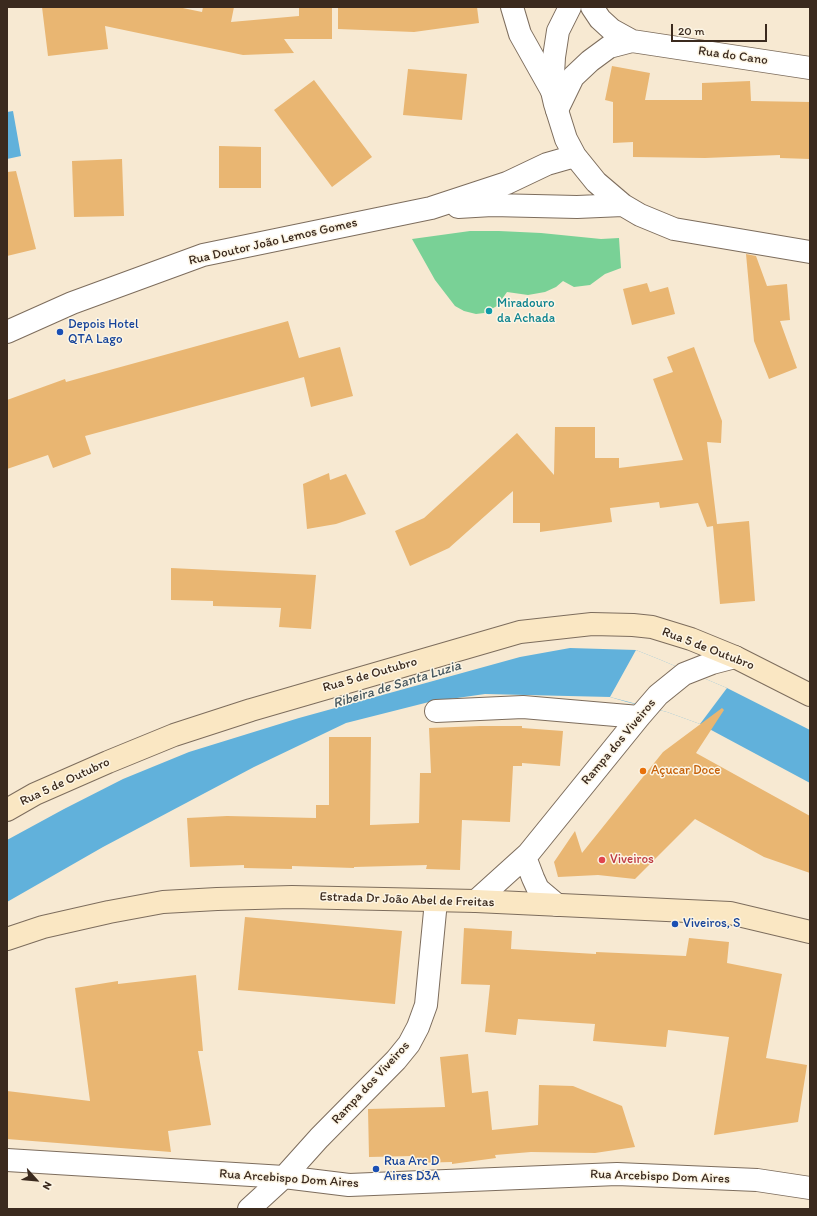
<!DOCTYPE html>
<meta charset="utf-8">
<style>
body{margin:0}
#map{position:relative;width:817px;height:1216px;overflow:hidden;background:#f7e9d2;font-family:Itim,sans-serif}
canvas{display:block}
.frame{position:absolute;inset:0;border:8px solid #3b2a1e;pointer-events:none}
.north{position:absolute;left:16px;top:1160px;width:40px;height:40px;-webkit-text-stroke:3px #fcf5e5;paint-order:stroke;rotate:117deg;font-size:11px;font-weight:700;line-height:16px;text-align:center;color:#3b2a1e}
.north::after{content:'';display:block;margin:auto;width:14px;height:18px;background:#3b2a1e;clip-path:polygon(50% 0,100% 100%,50% 72%,0 100%)}
.scale{position:absolute;left:671px;top:24px;width:96px;height:18px;box-sizing:border-box;border:2px solid #3b2a1e;border-top:0;padding-left:5px;font-size:12px;line-height:14px;white-space:nowrap;color:#3b2a1e;-webkit-text-stroke:3px #fcf5e5;paint-order:stroke}
</style>
<div id="map">
<canvas width="817" height="1216"></canvas>
<div class="frame"></div>
<div class="north">N</div>
<div class="scale">20 m</div>
</div>
<script>
const ctx = document.querySelector('canvas').getContext('2d');
ctx.lineJoin = 'round';
function fill(path, color) { ctx.fillStyle = color; ctx.fill(path, 'evenodd'); }
const toPath = rows => new Path2D(rows.map(r => 'M' + r).join(''));
function trace(path, color, width, dash) { ctx.strokeStyle = color; ctx.lineWidth = width; ctx.lineCap = dash ? 'butt' : 'round'; ctx.setLineDash(dash || []); ctx.stroke(path); }
function drawText(font, color, halo, rows, align = 'center') {
  ctx.font = font + ' Itim,sans-serif'; ctx.lineWidth = 3; ctx.setLineDash([]); ctx.textBaseline = 'middle'; ctx.strokeStyle = halo; ctx.fillStyle = color; for (const [text, x, y, turn = 0] of rows) {
    ctx.save(); ctx.translate(x, y); ctx.rotate((+turn || 0) * Math.PI / 180); ctx.textAlign = isNaN(turn) ? turn : align; if (halo) ctx.strokeText(text, 0, 0); ctx.fillText(text, 0, 0); ctx.restore();
  }
}
fill(toPath([
 [470,231,499,231,541,233,601,239,619,238,621,268,605,274,590,285,574,287,563,281,556,287,545,292,528,295,507,292,497,306,484,313,476,314,464,311,455,306,435,280,412,239]
]), '#79d196');
fill(toPath([
 [13,111,21,156,7,159,7,112],
 [570,648,636,650,661,660,727,688,810,730,810,783,700,724,667,712,627,702,610,697,485,694,429,702,346,723,254,767,103,847,7,902,7,840,64,809,123,779,189,752,299,718,520,657]
]), '#61b1db');
fill(toPath([
 [636,650,661,660,727,688,700,724,667,712,610,697]
]), '#f7e9d2');
fill(toPath([
 [42,7,178,7,202,12,203,7,234,7,231,22,299,16,299,7,332,7,332,39,284,39,294,53,243,55,105,26,108,49,48,56],
 [338,7,477,7,479,23,414,32,338,29],
 [612,66,650,73,645,100,702,100,702,83,750,81,751,101,810,102,810,159,780,158,780,155,705,158,633,157,633,142,613,143,613,102,605,100],
 [408,69,467,74,462,120,403,115],
 [314,80,372,157,332,187,274,110],
 [219,146,261,147,261,188,219,188],
 [122,159,124,216,74,217,72,161],
 [16,171,36,249,7,256,7,172],
 [746,254,756,256,767,286,787,284,790,320,780,321,797,368,769,379,754,341],
 [647,283,650,292,668,287,675,314,632,325,623,289],
 [288,321,299,358,340,347,353,396,311,407,304,377,85,436,91,454,53,468,48,455,7,469,7,400,65,379,66,382],
 [694,347,722,421,721,443,707,442,717,524,749,521,755,601,720,604,713,526,707,527,698,503,660,508,659,502,610,508,612,522,540,532,540,523,513,523,513,491,449,548,410,566,395,531,424,518,517,433,554,475,555,427,595,427,595,458,619,458,619,468,683,460,653,379,673,372,667,357],
 [329,473,330,480,346,474,366,514,336,524,307,529,303,484],
 [171,568,316,575,311,629,279,627,281,608,213,606,213,601,171,600],
 [722,708,724,710,696,753,810,816,810,873,764,857,695,819,635,879,598,875,558,877,554,862,575,831,582,853,663,752],
 [480,726,522,726,522,728,563,731,560,766,522,763,522,766,513,766,510,822,462,820,460,870,426,869,427,865,354,867,354,868,292,866,292,869,244,868,244,865,190,867,187,818,227,816,316,818,316,805,329,805,329,737,371,737,370,825,419,823,420,773,431,773,429,728],
 [245,917,402,931,395,1004,238,990],
 [464,928,512,931,511,949,596,954,596,952,686,956,689,938,729,942,727,963,782,974,766,1058,807,1065,798,1122,714,1135,729,1037,668,1030,666,1047,593,1041,595,1024,518,1019,516,1035,485,1032,490,985,461,984],
 [196,975,203,1051,198,1051,211,1125,168,1131,171,1152,7,1139,7,1091,90,1101,75,988,118,981,118,984],
 [468,1054,472,1093,488,1091,492,1130,538,1125,539,1085,573,1086,622,1106,635,1147,595,1153,531,1152,495,1155,496,1158,452,1164,452,1162,413,1163,413,1156,369,1157,368,1109,445,1107,440,1057]
]), '#e9b672');
const minor = toPath([
 [512,7,520,34,552,91],
 [592,7,600,19,612,30,632,41,810,68],
 [557,110,573,77,590,61,609,47,632,41],
 [436,711,523,707,639,717],
 [525,857,533,878,538,889,557,905],
 [476,901,528,854,639,717,658,695,684,674,712,663,735,657],
 [7,1160,284,1177,349,1185,617,1174,757,1180,810,1188],
 [249,1209,284,1177,319,1138,396,1060,409,1044,418,1027,426,1005,436,901]
]);
const tertiary = toPath([
 [570,7,558,31,554,57,552,91,555,104,566,139,575,156,596,182,623,205,640,215,674,229,810,252],
 [458,207,492,205,577,207,623,205],
 [7,332,72,303,203,255,431,208,507,183,547,164,575,156]
]);
const secondary = toPath([
 [7,810,35,794,108,762,174,735,251,710,520,632,592,624,633,625,652,627,691,639,735,657,810,695],
 [7,939,43,927,109,912,163,902,217,899,292,897,476,901,730,913,810,932]
]);
trace(minor, '#7d6d5d', 24);
trace(tertiary, '#7d6d5d', 24);
trace(secondary, '#7d6d5d', 24);
trace(minor, '#fff', 22);
trace(tertiary, '#fff', 22);
trace(secondary, '#fae7c3', 22);
for (const [x, y, r, color] of [
 [489,311,4,"#0f9aa8"],
 [60,332,4,"#1a4fb4"],
 [643,771,4,"#e8710a"],
 [602,860,4,"#e0444e"],
 [675,924,4,"#1a4fb4"],
 [376,1169,4,"#1a4fb4"]
]) { const dot = new Path2D(); dot.arc(x, y, r, 0, 2 * Math.PI); ctx.fillStyle = color; ctx.fill(dot); trace(dot, '#fcf5e5', 1.5); }
drawText('13px', '#3b2a1e', '#fcf5e5', [
 ["Rua do Cano",733,56,8],
 ["Rua Doutor João Lemos Gomes",273,242,-13],
 ["Rua 5 de Outubro",708,649,21],
 ["Rua 5 de Outubro",370,675,-16],
 ["Rampa dos Viveiros",619,742,-50],
 ["Rua 5 de Outubro",65,782,-25],
 ["Estrada Dr João Abel de Freitas",407,900,2],
 ["Rampa dos Viveiros",371,1083,-47],
 ["Rua Arcebispo Dom Aires",660,1177,2],
 ["Rua Arcebispo Dom Aires",289,1179,4]
]);
drawText('13px', '#0d838f', '#fcf5e5', [
 ["Miradouro",497,304],
 ["da Achada",497,319]
], 'left');
drawText('13px', '#164399', '#fcf5e5', [
 ["Depois Hotel",68,325],
 ["QTA Lago",68,340],
 ["Viveiros, S",683,924],
 ["Rua Arc D",384,1162],
 ["Aires D3A",384,1177]
], 'left');
drawText('13px', '#c56008', '#fcf5e5', [
 ["Açucar Doce",651,771]
], 'left');
drawText('13px', '#be3a42', '#fcf5e5', [
 ["Viveiros",610,860]
], 'left');
drawText('italic 14px', '#485960', '#fcf5e5', [
 ["Ribeira de Santa Luzia",397,685,-17]
]);
</script>
